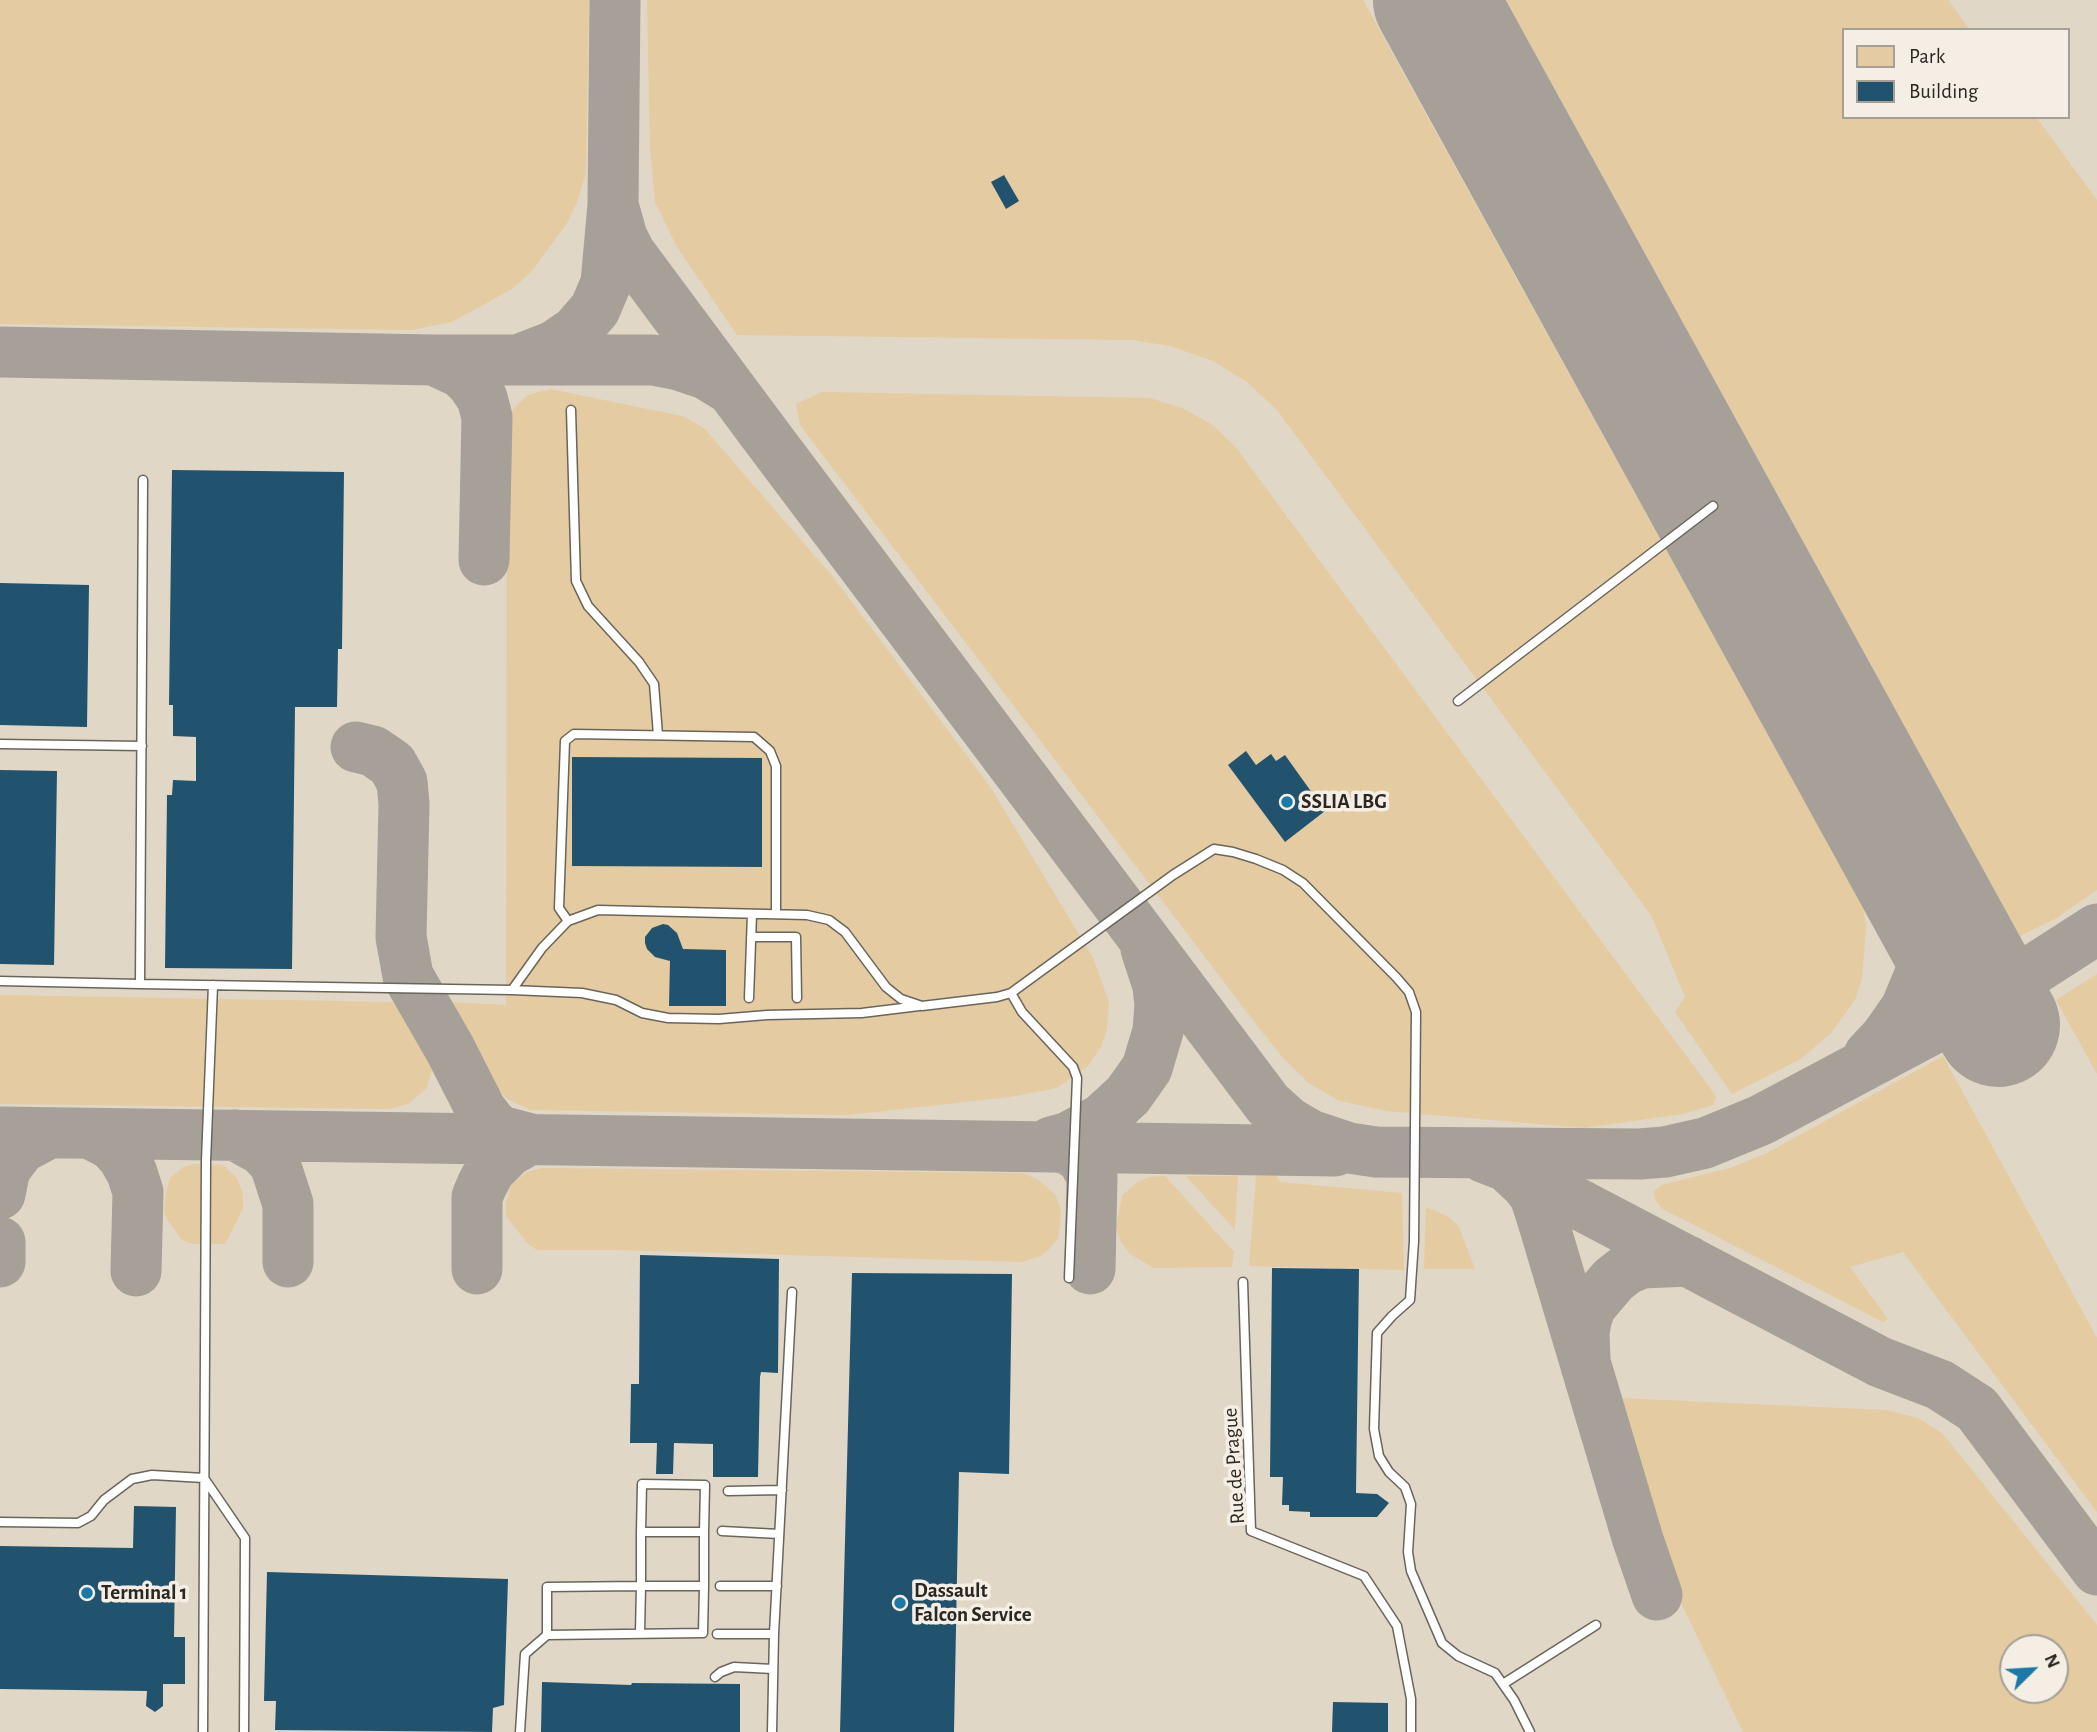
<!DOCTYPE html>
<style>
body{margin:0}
#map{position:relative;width:2097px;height:1732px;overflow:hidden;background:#e8e1d7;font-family:"Alegreya Sans",sans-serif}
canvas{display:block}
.legend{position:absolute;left:1842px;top:28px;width:228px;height:91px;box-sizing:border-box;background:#f5eee4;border:2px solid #a49f97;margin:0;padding:9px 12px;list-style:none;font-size:21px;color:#2b2824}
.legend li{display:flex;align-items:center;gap:14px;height:35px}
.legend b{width:35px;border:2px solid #a49f97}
.north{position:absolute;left:1999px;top:1634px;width:70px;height:70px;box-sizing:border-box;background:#f5eee4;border:2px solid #a49f97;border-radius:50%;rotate:66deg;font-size:19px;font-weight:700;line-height:28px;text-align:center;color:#2b2824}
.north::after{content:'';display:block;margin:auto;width:24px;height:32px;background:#1a79a6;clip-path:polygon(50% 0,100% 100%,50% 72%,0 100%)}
</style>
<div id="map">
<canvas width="2097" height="1732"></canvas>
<ul class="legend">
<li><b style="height:19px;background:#e4cba2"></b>Park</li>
<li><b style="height:19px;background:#22536e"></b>Building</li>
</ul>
<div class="north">N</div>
</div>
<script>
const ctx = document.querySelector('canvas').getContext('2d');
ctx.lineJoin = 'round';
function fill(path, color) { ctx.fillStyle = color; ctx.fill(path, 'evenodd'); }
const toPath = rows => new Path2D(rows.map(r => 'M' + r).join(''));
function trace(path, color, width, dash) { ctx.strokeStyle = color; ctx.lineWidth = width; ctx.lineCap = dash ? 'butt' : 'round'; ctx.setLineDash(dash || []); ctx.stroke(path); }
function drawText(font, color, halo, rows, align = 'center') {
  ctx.font = font + ' "Alegreya Sans",sans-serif'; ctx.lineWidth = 7; ctx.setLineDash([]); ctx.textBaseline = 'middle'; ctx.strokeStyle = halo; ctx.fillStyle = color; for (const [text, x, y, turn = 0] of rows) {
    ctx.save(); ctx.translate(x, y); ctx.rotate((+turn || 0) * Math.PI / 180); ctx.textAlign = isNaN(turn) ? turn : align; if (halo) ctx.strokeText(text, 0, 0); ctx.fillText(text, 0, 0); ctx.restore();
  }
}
fill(toPath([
 [0,0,2097,0,2097,1732,0,1732],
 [1843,30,2067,30,2067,117,1843,117],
 [2013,1648,2055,1648,2055,1690,2013,1690]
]), '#e1d7c6');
fill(toPath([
 [0,0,589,0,586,173,577,202,567,223,532,271,512,289,452,322,411,330,0,324],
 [647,0,1363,0,1863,907,1866,928,1862,979,1855,1000,1831,1033,1801,1059,1732,1094,1675,1012,1685,997,1651,915,1277,410,1247,382,1213,361,1170,346,1132,340,737,335,677,247,655,202,650,147],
 [1506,0,1948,0,1970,30,1843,30,1843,117,2036,117,2097,200,2097,890,2055,919,2020,936],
 [550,389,682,416,704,428,833,577,991,788,1093,958,1109,1002,1107,1029,1101,1047,1088,1066,1057,1088,1010,1097,848,1115,530,1110,506,1098,485,1073,450,1002,506,1005,507,433,510,414,516,406,528,395],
 [822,392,1150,398,1182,408,1211,424,1234,445,1716,1096,1713,1105,1683,1114,1584,1128,1387,1111,1340,1101,1310,1084,1283,1058,1256,1024,800,425,796,404],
 [2097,974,2097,1074,2056,1000],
 [0,995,393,1002,404,1009,432,1070,426,1089,408,1104,389,1109,0,1104],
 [1943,1056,2097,1338,2097,1512,1903,1252,1850,1267,1888,1319,1883,1322,1661,1208,1655,1199,1654,1191,1662,1185,1733,1167,1767,1153],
 [193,1164,223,1165,237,1178,243,1194,243,1209,225,1244,193,1244,182,1240,167,1219,164,1213,166,1193,170,1178,182,1168],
 [542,1168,1023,1173,1038,1180,1055,1194,1061,1209,1060,1224,1058,1239,1048,1250,1041,1256,1022,1262,619,1250,537,1250,528,1244,506,1216,506,1203,511,1185,527,1172],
 [1276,1175,1280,1182,1402,1193,1404,1270,1249,1266,1256,1176],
 [1165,1176,1234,1252,1232,1267,1154,1268,1130,1254,1120,1240,1116,1226,1122,1196,1136,1183,1149,1177],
 [1186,1176,1238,1176,1235,1230],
 [1426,1207,1449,1217,1459,1227,1475,1269,1424,1269],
 [1619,1398,1886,1410,1918,1418,1943,1434,2097,1625,2097,1732,1743,1732,1673,1586],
 [2013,1648,2055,1648,2055,1690,2013,1690]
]), '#e4cba2');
trace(toPath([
 [613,205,622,237,630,253,763,432,1268,1104,1288,1122,1310,1135,1349,1148,1376,1152,1639,1154,1665,1152,1705,1143,1761,1120,1985,1001,2097,929],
 [0,352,434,360,653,360,679,365,706,374,732,390],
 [523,358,554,346,576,331,595,309,606,283,613,205,615,0],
 [434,360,460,372,471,382,482,398,487,417,484,560],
 [356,747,373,751,392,764,402,782,404,804,401,937,408,976,450,1049,481,1110,491,1123,500,1131,530,1139],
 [1869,1055,1885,1038,1906,1008,1921,972,1927,940,1926,909,1920,884],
 [0,1132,1335,1151],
 [93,1135,112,1145,123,1157,132,1173,138,1192,136,1271],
 [235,1135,262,1150,275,1164,288,1204,288,1262],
 [1051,1142,1069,1137,1102,1119,1128,1095,1147,1068,1158,1031,1160,1005,1158,986,1146,949],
 [1055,1146,1070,1150,1082,1158,1092,1176,1090,1269],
 [1485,1158,1506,1166,1880,1362,1940,1385,1977,1409,2097,1570],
 [1511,1170,1526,1184,1535,1196,1543,1221,1638,1540,1657,1595],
 [0,1194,5,1169,21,1148,49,1133],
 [0,1242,0,1262],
 [477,1269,477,1197,482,1185,490,1170,509,1151,530,1139],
 [1585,1358,1584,1334,1586,1320,1591,1306,1613,1280,1627,1269,1642,1263,1688,1261]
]), '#a6a098', 51);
trace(toPath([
 [1435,0,1998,1025]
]), '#a6a098', 124);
fill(toPath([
 [1004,175,1019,201,1006,209,991,182],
 [172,470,344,472,342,649,338,649,337,707,295,707,292,969,165,968,167,795,172,795,173,780,196,781,196,737,173,736,173,705,169,705],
 [0,583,89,585,87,727,0,725],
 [1246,751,1256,765,1271,754,1276,761,1285,755,1325,811,1285,842,1228,765],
 [572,757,762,758,762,867,572,866],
 [0,770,57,771,54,965,0,964],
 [663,924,668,925,677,933,683,949,726,950,726,1006,669,1006,670,961,655,957,647,949,645,943,645,937,652,928],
 [640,1255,779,1259,778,1373,761,1372,760,1377,758,1477,713,1477,713,1444,674,1443,673,1474,656,1474,657,1443,630,1443,631,1384,639,1384],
 [1272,1268,1359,1269,1356,1493,1377,1494,1389,1503,1377,1517,1310,1517,1310,1512,1289,1511,1289,1505,1282,1505,1283,1477,1270,1477],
 [852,1273,1012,1274,1009,1474,959,1472,954,1732,840,1732],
 [134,1506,176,1507,174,1637,185,1637,185,1684,163,1684,163,1706,155,1712,146,1706,147,1691,0,1689,0,1546,133,1548],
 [267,1572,508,1579,504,1705,493,1708,492,1732,275,1730,276,1701,264,1701],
 [542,1682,631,1685,632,1683,740,1684,740,1732,541,1732],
 [1333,1702,1388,1703,1388,1732,1332,1732]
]), '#22536e');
const service = toPath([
 [571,410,576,581,588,606,639,662,654,684,658,735],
 [143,480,140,984,512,990,542,948,568,921,598,910,807,915,829,920,845,932,886,987,901,999,922,1006,997,997,1011,993,1173,875,1214,849,1233,852,1256,859,1283,870,1303,883,1396,977,1409,992,1416,1012,1414,1241,1410,1300,1392,1316,1377,1333,1374,1429,1379,1456,1389,1472,1405,1487,1411,1504,1408,1552,1411,1571,1442,1643,1458,1656,1495,1673,1514,1700,1530,1732],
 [1458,701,1713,506],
 [0,744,142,746],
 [568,921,559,908,565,741,574,734,754,737,770,751,776,766,776,914],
 [751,937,796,937,797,998],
 [0,981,140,984],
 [512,990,582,993,616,1000,642,1013,668,1018,719,1019,767,1015,862,1013,919,1006],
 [1011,993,1022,1012,1073,1067,1077,1078,1069,1278],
 [749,998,752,914],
 [1243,1282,1251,1531,1364,1576,1397,1626,1411,1699,1411,1732],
 [728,1491,782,1490],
 [0,1522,78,1523,91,1516,104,1500,132,1479,152,1475,204,1478,245,1538,244,1732],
 [722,1531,779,1534],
 [641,1532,642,1484,705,1485,704,1532],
 [720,1586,777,1586],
 [640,1633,641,1586,641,1532,704,1532,704,1586,703,1633,547,1635,547,1587,641,1586,704,1586],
 [717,1634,774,1634],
 [715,1677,721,1672,734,1667,773,1669],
 [1503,1684,1596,1625],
 [203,1732,206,1161,213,985],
 [520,1732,525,1654,547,1635],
 [772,1732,774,1634,792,1292]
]);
trace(service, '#6a655b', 11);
trace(service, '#fff', 8);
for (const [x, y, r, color] of [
 [1287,802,7,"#1a79a6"],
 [87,1593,7,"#1a79a6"],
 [900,1603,7,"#1a79a6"]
]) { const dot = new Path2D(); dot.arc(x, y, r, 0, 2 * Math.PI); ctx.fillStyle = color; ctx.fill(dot); trace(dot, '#f5eee4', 2.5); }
drawText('bold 21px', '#2b2824', '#f5eee4', [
 ["SSLIA LBG",1301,802],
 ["Dassault",914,1591],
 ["Falcon Service",914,1615],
 ["Terminal 1",101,1593]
], 'left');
drawText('21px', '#2b2824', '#f5eee4', [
 ["Rue de Prague",1234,1466,-94]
]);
</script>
